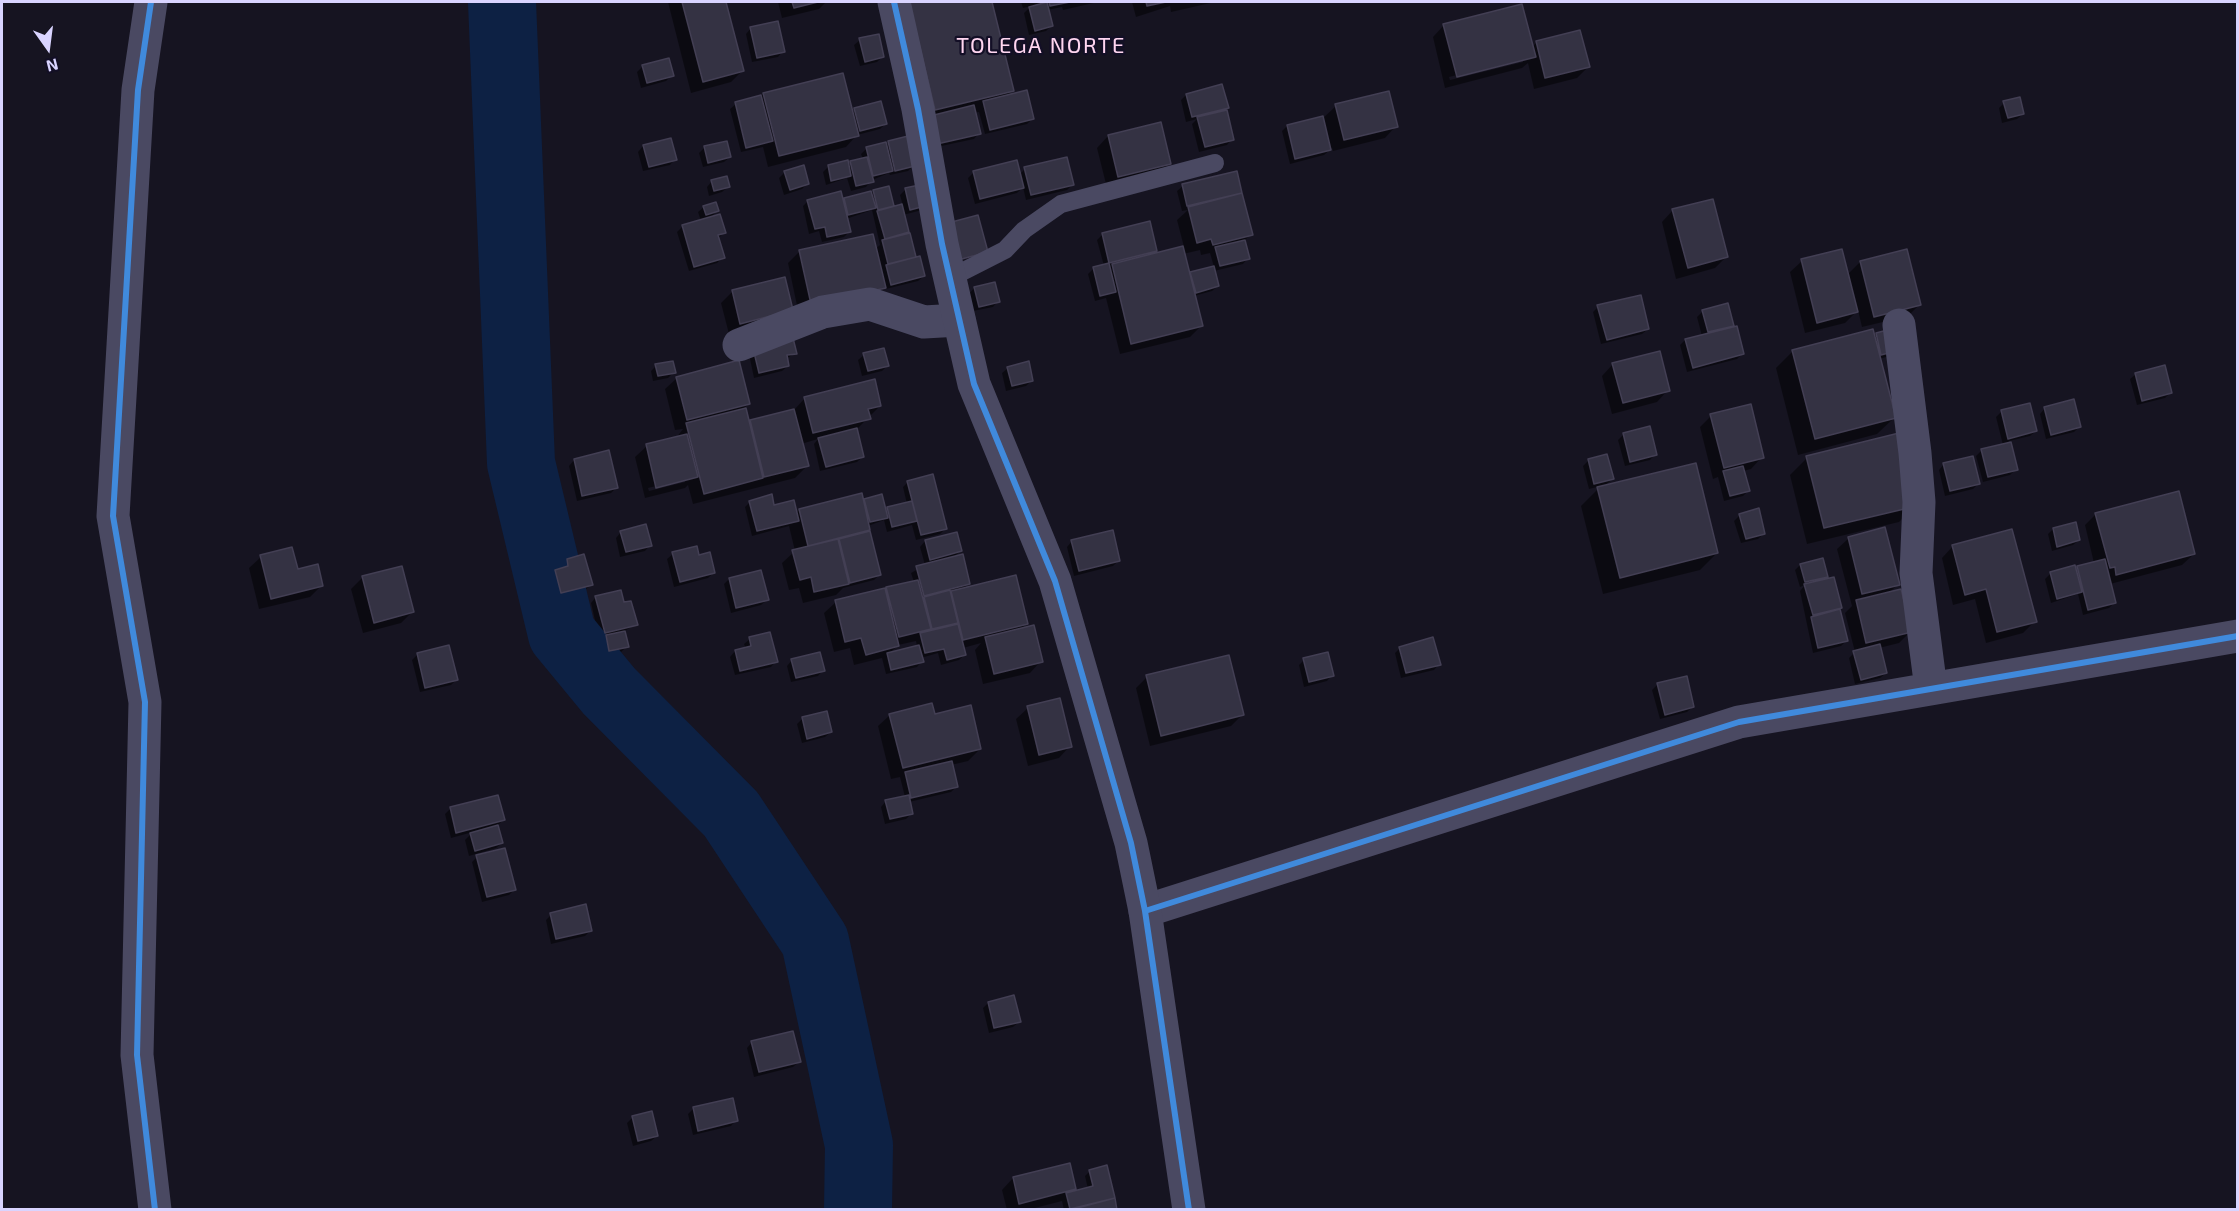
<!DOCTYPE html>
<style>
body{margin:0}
#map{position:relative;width:2239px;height:1211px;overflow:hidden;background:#161421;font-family:"Exo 2",sans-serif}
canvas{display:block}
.frame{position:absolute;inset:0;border:3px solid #d9d4ff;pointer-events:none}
.north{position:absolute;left:18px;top:18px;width:60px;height:60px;-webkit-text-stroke:4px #130f26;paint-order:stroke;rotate:166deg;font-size:16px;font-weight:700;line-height:24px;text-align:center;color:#d9d4ff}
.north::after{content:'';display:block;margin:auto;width:21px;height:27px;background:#d9d4ff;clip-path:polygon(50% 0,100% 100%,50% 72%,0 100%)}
</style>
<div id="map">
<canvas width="2239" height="1211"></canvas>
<div class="frame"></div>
<div class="north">N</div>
</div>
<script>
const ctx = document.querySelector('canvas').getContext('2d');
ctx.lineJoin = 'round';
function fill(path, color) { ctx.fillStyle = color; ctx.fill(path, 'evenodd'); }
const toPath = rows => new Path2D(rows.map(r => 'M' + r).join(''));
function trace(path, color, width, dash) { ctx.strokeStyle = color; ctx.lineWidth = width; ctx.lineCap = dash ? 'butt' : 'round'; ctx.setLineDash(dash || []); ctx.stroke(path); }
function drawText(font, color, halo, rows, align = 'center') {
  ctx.font = font + ' "Exo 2",sans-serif'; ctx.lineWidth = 4.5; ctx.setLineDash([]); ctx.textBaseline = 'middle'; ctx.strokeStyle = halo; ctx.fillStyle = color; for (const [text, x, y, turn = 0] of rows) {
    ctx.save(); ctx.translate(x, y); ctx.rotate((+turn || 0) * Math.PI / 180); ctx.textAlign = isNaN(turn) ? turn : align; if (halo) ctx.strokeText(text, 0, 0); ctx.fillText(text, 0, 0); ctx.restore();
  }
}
fill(toPath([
 [668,2,724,2,742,71,731,82,691,93],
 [778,2,826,2,819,9,782,18],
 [889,2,990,2,1012,91,1006,97,1032,119,1027,124,985,134,979,112,974,113,979,133,974,139,932,148],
 [1021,2,1098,2,1063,10,1062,7,1047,10,1051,26,1046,31,1029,35,1024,13,1031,6,1023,8],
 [1132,2,1215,2,1171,12,1170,6,1136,17],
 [1444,25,1532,47,1537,42,1588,67,1577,78,1534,89,1528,63,1522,68,1445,88,1433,37],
 [1523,59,1523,62,1450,80,1449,77],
 [751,28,783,51,778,57,752,62,746,34],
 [860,40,883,56,877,62,860,66,854,45],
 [643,66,672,75,666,81,641,88,637,72],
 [764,94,852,113,855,110,885,124,880,129,857,135,846,147,768,167,763,147,741,152,730,109,736,104],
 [1186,95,1227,108,1225,110,1232,139,1227,145,1199,152,1192,124,1197,119,1186,122,1181,100],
 [2004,103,2023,114,2017,119,2002,123,1999,108],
 [1336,106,1396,126,1385,138,1333,151,1332,148,1324,155,1290,164,1282,131,1287,126,1322,119],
 [1108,136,1169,163,1158,175,1107,188,1097,148],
 [670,139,675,159,670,165,643,171,638,152,643,146],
 [889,143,914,165,908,171,890,175,889,173,872,180,866,187,851,191,847,178,826,185,823,172,828,167,846,162,847,166,863,159,861,154,867,148,886,146],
 [704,148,730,157,724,162,703,167,699,153],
 [1025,169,1073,184,1067,190,1026,200,1023,187,1017,193,975,204,968,178,974,172,1019,175],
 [785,172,807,184,802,189,784,195,779,178],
 [712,181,728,187,722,192,709,196,707,187],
 [1183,186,1241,192,1236,196,1251,234,1244,241,1248,258,1243,264,1214,271,1218,286,1212,291,1194,296,1201,326,1190,337,1120,354,1106,298,1095,301,1088,274,1094,268,1104,266,1097,240,1103,234,1156,251,1151,256,1184,247,1177,220,1188,210,1182,211,1177,191],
 [1200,250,1201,255,1210,253,1214,267,1189,276,1183,254],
 [888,187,893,208,903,206,900,195,905,190,922,210,903,215,907,231,901,237,909,235,915,259,924,276,918,281,886,289,885,286,873,299,799,315,788,263,799,252,872,236,875,249,880,245,872,210,846,219,849,232,844,237,822,242,819,231,809,234,803,206,808,201,842,202],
 [704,207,717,211,709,219,724,232,719,238,723,257,717,263,689,271,677,232,683,226,701,221,698,212],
 [1673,210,1726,257,1715,268,1676,279,1662,222],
 [1802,261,1847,275,1860,262,1920,304,1908,316,1862,327,1858,310,1845,323,1805,333,1790,272],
 [974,288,998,301,993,307,973,311,969,294],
 [733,291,792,310,729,334,721,303],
 [1727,305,1742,354,1737,359,1687,372,1680,345,1685,340,1702,336,1697,317,1703,311],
 [1598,307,1648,329,1642,334,1601,344,1593,312],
 [1876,334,1893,355,1879,359,1895,417,1877,434,1798,455,1776,368,1793,351],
 [795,353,786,359,788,366,782,371,754,378,749,354],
 [864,355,887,366,882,371,862,376,858,360],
 [1613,364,1668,390,1657,402,1612,414,1602,376],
 [656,366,674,372,668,378,653,381,651,371],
 [1008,368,1032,380,1026,386,1006,391,1002,373],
 [2136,374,2170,393,2165,398,2137,405,2130,379],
 [677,378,749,404,744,408,748,424,794,410,805,398,880,406,856,430,862,457,857,462,820,471,814,444,818,439,801,444,807,466,795,478,693,504,688,485,685,488,645,498,635,457,647,446,676,438,683,429,675,430,665,389],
 [685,479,685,482,649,491,648,488],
 [2045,408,2079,427,2074,432,2046,439,2040,414],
 [2002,411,2036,431,2030,436,2009,441,2016,469,2010,475,1983,482,1976,456,1982,450,2003,445,1996,417],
 [1711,416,1762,457,1751,469,1743,471,1748,491,1743,496,1724,501,1718,477,1713,479,1700,427],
 [1624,434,1655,454,1650,460,1625,466,1618,440],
 [1606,455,1612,479,1604,487,1717,553,1700,570,1603,594,1581,506,1601,486,1589,489,1583,466,1588,461],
 [1807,458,1916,505,1899,522,1807,544,1790,475],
 [574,460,616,488,611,493,577,501,569,466],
 [1944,464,1979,483,1973,489,1945,496,1939,470],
 [908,482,945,529,940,534,916,540,912,525,887,532,884,520,868,526,869,530,864,535,879,575,874,580,843,588,836,595,803,603,799,588,789,590,782,563,795,551,789,526,752,536,745,507,750,502,796,514,799,510,861,495,862,503,865,500,885,511,907,504,903,487],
 [2096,514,2194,554,2182,565,2110,584,2114,603,2109,608,2083,615,2078,594,2051,603,2045,579,2051,573,2075,570,2094,563,2085,525],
 [1740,515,1764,533,1758,539,1741,543,1734,521],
 [2053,529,2079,540,2073,545,2052,551,2048,534],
 [621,532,650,545,645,551,620,557,616,538],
 [1849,538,1898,584,1889,593,1910,632,1899,643,1879,648,1886,673,1880,678,1855,684,1849,658,1855,652,1845,613,1852,606,1837,549],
 [925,541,960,551,953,558,968,584,962,590,1027,623,1020,630,1041,661,1030,673,983,684,975,650,981,643,963,648,965,654,959,660,941,665,938,653,921,658,922,661,917,667,886,674,882,658,854,665,850,648,834,652,824,613,836,602,884,592,914,582,911,573,925,565,920,547],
 [916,641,917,647,890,653,898,645],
 [1072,541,1119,560,1113,566,1074,576,1067,547],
 [1953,546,2035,621,2023,633,1986,643,1975,599,1953,605,1942,558],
 [673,554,698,556,713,573,708,578,674,587,667,559],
 [261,557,297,571,322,585,310,597,259,609,249,568],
 [567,560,591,585,585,590,555,598,550,577,563,570,562,566],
 [1800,565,1826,576,1821,582,1833,579,1847,640,1841,646,1813,653,1800,591,1805,585,1800,587,1795,570],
 [363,577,412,612,401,623,363,633,351,589],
 [729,579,767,600,761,605,731,613,724,584],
 [596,597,623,604,636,624,623,632,627,646,621,652,604,655,601,642,607,636,599,638,591,603],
 [750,639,776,661,771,667,735,675,730,657,735,651,746,649,744,644],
 [448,647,456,680,451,685,420,692,412,660,417,655],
 [1400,648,1439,664,1434,670,1401,678,1395,653],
 [792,660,823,670,818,676,791,682,787,666],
 [1304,660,1332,675,1327,681,1304,687,1299,665],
 [1147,677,1242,715,1231,726,1150,746,1136,688],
 [1686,678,1693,706,1687,712,1660,719,1652,690,1657,685],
 [1028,708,1070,746,1059,758,1028,766,1016,719],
 [826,713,831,732,825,737,802,743,797,724,802,719],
 [890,715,934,716,980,749,968,761,951,765,956,787,951,792,909,802,912,813,906,819,885,824,881,807,886,801,905,797,900,777,891,779,878,726],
 [451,808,503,820,498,825,502,843,496,848,469,856,465,840,473,832,451,838,445,814],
 [477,857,514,890,509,895,482,902,472,862],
 [551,915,591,930,585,936,551,944,546,920],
 [988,1003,1019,1022,1013,1027,989,1033,983,1008],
 [752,1042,799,1062,793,1067,754,1077,747,1048],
 [693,1109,736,1120,731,1126,693,1135,688,1114],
 [633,1117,657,1136,651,1141,633,1146,627,1123],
 [1090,1171,1113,1197,1109,1201,1116,1210,1064,1210,1062,1201,1027,1210,1007,1210,1002,1190,1013,1178,1075,1189,1070,1194,1088,1189,1085,1176]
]), '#0007');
trace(toPath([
 [502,2,521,463,562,634,609,691,731,814,815,941,859,1145,858,1210]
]), '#0d2144', 68);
const building = toPath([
 [682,2,726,2,744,71,703,82,682,2],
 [792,2,818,2,794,8,792,2],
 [909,2,992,2,1014,91,935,110,909,2],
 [1047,2,1053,26,1035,31,1029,7,1047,2],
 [1049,2,1070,2,1050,6,1049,2],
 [1146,2,1166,2,1147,6,1146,2],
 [1522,4,1536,57,1457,77,1443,24,1522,4],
 [778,21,785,52,757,58,750,27,778,21],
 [1580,30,1590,67,1545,78,1536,41,1580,30],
 [879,34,884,57,865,62,859,38,879,34],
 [669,58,674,76,647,83,642,65,669,58],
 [843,73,859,136,779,156,763,93,843,73],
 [1222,84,1229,108,1192,117,1186,94,1222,84],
 [1027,90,1034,119,990,130,983,101,1027,90],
 [1389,91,1398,127,1344,140,1335,104,1389,91],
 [761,95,773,141,746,148,735,102,761,95],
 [2020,97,2024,114,2008,118,2003,101,2020,97],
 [881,101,887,124,860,131,854,108,881,101],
 [974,105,981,134,937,144,930,116,974,105],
 [1227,110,1234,140,1205,147,1197,117,1227,110],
 [1323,116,1331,150,1295,159,1287,125,1323,116],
 [1161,122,1171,164,1118,177,1108,135,1161,122],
 [908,136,915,166,895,171,888,141,908,136],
 [671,138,677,160,649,167,643,145,671,138],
 [727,141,731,157,708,163,704,146,727,141],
 [886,142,893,171,873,176,866,147,886,142],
 [867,157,874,182,856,186,850,161,867,157],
 [1067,157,1074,185,1031,195,1024,167,1067,157],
 [848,160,851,176,831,181,828,165,848,160],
 [1017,160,1024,188,980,199,973,171,1017,160],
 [804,165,809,184,790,190,784,171,804,165],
 [1237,171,1242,193,1187,206,1182,184,1237,171],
 [727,176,730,187,714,191,711,180,727,176],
 [924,184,929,205,910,210,905,188,924,184],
 [889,186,894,206,878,210,873,190,889,186],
 [841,191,851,232,827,237,825,227,815,229,807,200,841,191],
 [871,191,876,208,848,215,844,198,871,191],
 [1242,193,1253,235,1213,245,1211,239,1197,243,1188,207,1242,193],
 [1713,199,1728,257,1688,268,1672,209,1713,199],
 [716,202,719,211,706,215,703,206,716,202],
 [902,204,909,232,885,239,877,211,902,204],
 [720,214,726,233,718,235,725,258,694,267,682,225,720,214],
 [978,215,988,252,958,260,948,223,978,215],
 [1150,221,1157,251,1109,263,1102,233,1150,221],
 [910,233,916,257,888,264,882,240,910,233],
 [873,234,886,288,811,304,799,250,873,234],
 [1245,240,1250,259,1220,266,1215,247,1245,240],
 [1183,246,1203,326,1131,344,1112,264,1183,246],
 [1842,249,1858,312,1817,323,1801,259,1842,249],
 [1907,249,1921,305,1874,317,1860,261,1907,249],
 [920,256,925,276,891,285,886,265,920,256],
 [1109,263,1116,292,1100,296,1093,267,1109,263],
 [1214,266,1219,286,1196,293,1190,272,1214,266],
 [785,277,793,310,740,324,732,290,785,277],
 [995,282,1000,302,979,307,974,287,995,282],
 [1641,295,1649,329,1607,340,1597,305,1641,295],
 [1728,303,1734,326,1708,332,1702,310,1728,303],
 [1737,326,1744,354,1693,368,1685,339,1737,326],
 [1895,328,1900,350,1881,355,1876,333,1895,328],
 [1873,329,1896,418,1815,439,1792,350,1873,329],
 [793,338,797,354,787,355,789,366,759,373,753,348,793,338],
 [884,348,889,366,868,371,863,353,884,348],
 [1660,351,1670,391,1623,403,1612,363,1660,351],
 [739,360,750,404,687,420,676,377,739,360],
 [673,361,676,373,658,376,655,364,673,361],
 [1029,361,1033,381,1012,386,1007,367,1029,361],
 [2165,365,2172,393,2142,401,2135,373,2165,365],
 [875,379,881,406,868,409,871,419,813,433,804,397,875,379],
 [2074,399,2081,427,2051,435,2044,407,2074,399],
 [2030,403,2037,431,2008,439,2001,410,2030,403],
 [1751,404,1764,458,1724,468,1710,414,1751,404],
 [746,408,763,478,704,494,686,423,746,408],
 [794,409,809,466,764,477,750,420,794,409],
 [1650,426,1657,455,1630,462,1623,433,1650,426],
 [857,428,864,457,826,467,818,438,857,428],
 [1899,433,1917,506,1824,528,1806,456,1899,433],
 [687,434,698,477,656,488,646,444,687,434],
 [2011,442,2018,470,1988,477,1981,449,2011,442],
 [609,450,618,488,582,496,574,459,609,450],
 [1607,454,1614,479,1594,484,1588,459,1607,454],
 [1973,456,1980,484,1950,491,1943,463,1973,456],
 [1696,463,1718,553,1620,578,1597,487,1696,463],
 [1743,466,1750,491,1730,496,1723,471,1743,466],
 [933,474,947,529,921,535,907,481,933,474],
 [2179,491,2195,554,2116,575,2115,567,2110,568,2095,513,2179,491],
 [862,493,870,530,808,546,799,509,862,493],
 [772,494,774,505,794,500,799,521,757,531,749,501,772,494],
 [882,494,888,518,870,522,864,499,882,494],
 [912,501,917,521,892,527,887,507,912,501],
 [1759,508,1765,534,1746,539,1739,514,1759,508],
 [2076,522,2080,540,2057,547,2053,528,2076,522],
 [646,524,652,546,626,552,620,531,646,524],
 [1885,527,1900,585,1862,594,1848,537,1885,527],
 [2012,529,2037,622,1997,632,1986,589,1965,595,1952,545,2012,529],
 [1113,530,1120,561,1079,571,1071,540,1113,530],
 [870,531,881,575,850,583,839,539,870,531],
 [957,532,962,551,930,560,925,540,957,532],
 [838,539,849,584,814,592,811,577,800,580,792,550,838,539],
 [697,546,699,555,710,552,715,573,680,582,672,552,697,546],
 [292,547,298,569,318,564,323,586,271,599,260,555,292,547],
 [584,554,593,585,561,593,555,570,568,566,567,559,584,554],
 [963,554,970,584,924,596,916,566,963,554],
 [1823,558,1828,577,1805,582,1800,564,1823,558],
 [2105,559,2116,603,2088,610,2077,566,2105,559],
 [2075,565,2082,592,2057,599,2050,572,2075,565],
 [402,566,414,612,374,623,362,576,402,566],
 [761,570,769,600,736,608,729,578,761,570],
 [1016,575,1028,624,963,640,951,591,1016,575],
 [1834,577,1842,608,1813,615,1804,584,1834,577],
 [918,580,931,629,899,637,886,587,918,580],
 [885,588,899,646,866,655,861,638,845,642,835,600,885,588],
 [1901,589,1912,632,1866,643,1856,600,1901,589],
 [621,590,624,602,631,601,638,625,605,633,595,596,621,590],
 [950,590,958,623,932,629,924,597,950,590],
 [1840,609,1848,641,1818,648,1811,617,1840,609],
 [958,624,966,655,947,660,944,649,925,653,920,633,958,624],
 [1034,625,1043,662,994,674,985,637,1034,625],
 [625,631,629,647,609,651,606,635,625,631],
 [770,632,778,662,740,671,735,650,751,646,749,637,770,632],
 [1433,637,1441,665,1406,673,1399,647,1433,637],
 [1880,644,1887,673,1861,680,1853,651,1880,644],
 [449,645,458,680,425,688,417,653,449,645],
 [919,645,924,662,891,670,887,653,919,645],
 [820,652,825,671,796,678,791,659,820,652],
 [1328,652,1334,676,1309,682,1303,658,1328,652],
 [1229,655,1244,715,1161,736,1146,675,1229,655],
 [1687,676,1694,707,1665,715,1657,683,1687,676],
 [1060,698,1072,747,1039,755,1027,706,1060,698],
 [932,703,935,714,971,705,981,749,903,768,889,714,932,703],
 [827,711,832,732,807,739,802,717,827,711],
 [952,761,958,787,911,798,905,772,952,761],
 [498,795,505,820,456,833,450,807,498,795],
 [909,795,913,814,890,819,885,800,909,795],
 [498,825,503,843,475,851,470,833,498,825],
 [505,848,516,890,487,897,476,855,505,848],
 [586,904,592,931,556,939,550,913,586,904],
 [1014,995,1021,1022,994,1028,988,1002,1014,995],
 [793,1031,801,1062,759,1072,751,1041,793,1031],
 [733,1098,738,1121,698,1131,693,1107,733,1098],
 [652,1111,658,1136,638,1141,632,1116,652,1111],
 [1070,1163,1076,1189,1019,1204,1013,1177,1070,1163],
 [1107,1165,1115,1198,1070,1209,1066,1193,1093,1186,1089,1170,1107,1165],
 [1115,1198,1117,1210,1070,1210,1115,1198]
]);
fill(building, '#343243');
trace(building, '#433f54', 1.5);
trace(toPath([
 [950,278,1005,250,1024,230,1061,204,1215,163]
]), '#4a4962', 18);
trace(toPath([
 [151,2,138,90,113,516,145,702,137,1055,155,1210],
 [1899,325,1915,453,1919,502,1916,573,1931,689],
 [739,345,823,312,870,304,924,322,959,320],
 [1145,911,1739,722,2238,636]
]), '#4a4962', 33);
trace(toPath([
 [894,2,918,109,942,244,974,384,1055,581,1131,843,1145,911,1189,1210]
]), '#4a4962', 33);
trace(toPath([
 [151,2,138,90,113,516,145,702,137,1055,155,1210],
 [894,2,918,109,942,244,974,384,1055,581,1131,843,1145,911,1189,1210],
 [1145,911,1739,722,2238,636]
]), '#408adc', 6);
ctx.letterSpacing = '1.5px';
drawText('22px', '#ffd6f0', '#130f26', [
 ["TOLEGA NORTE",1041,46]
]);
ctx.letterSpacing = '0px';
</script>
